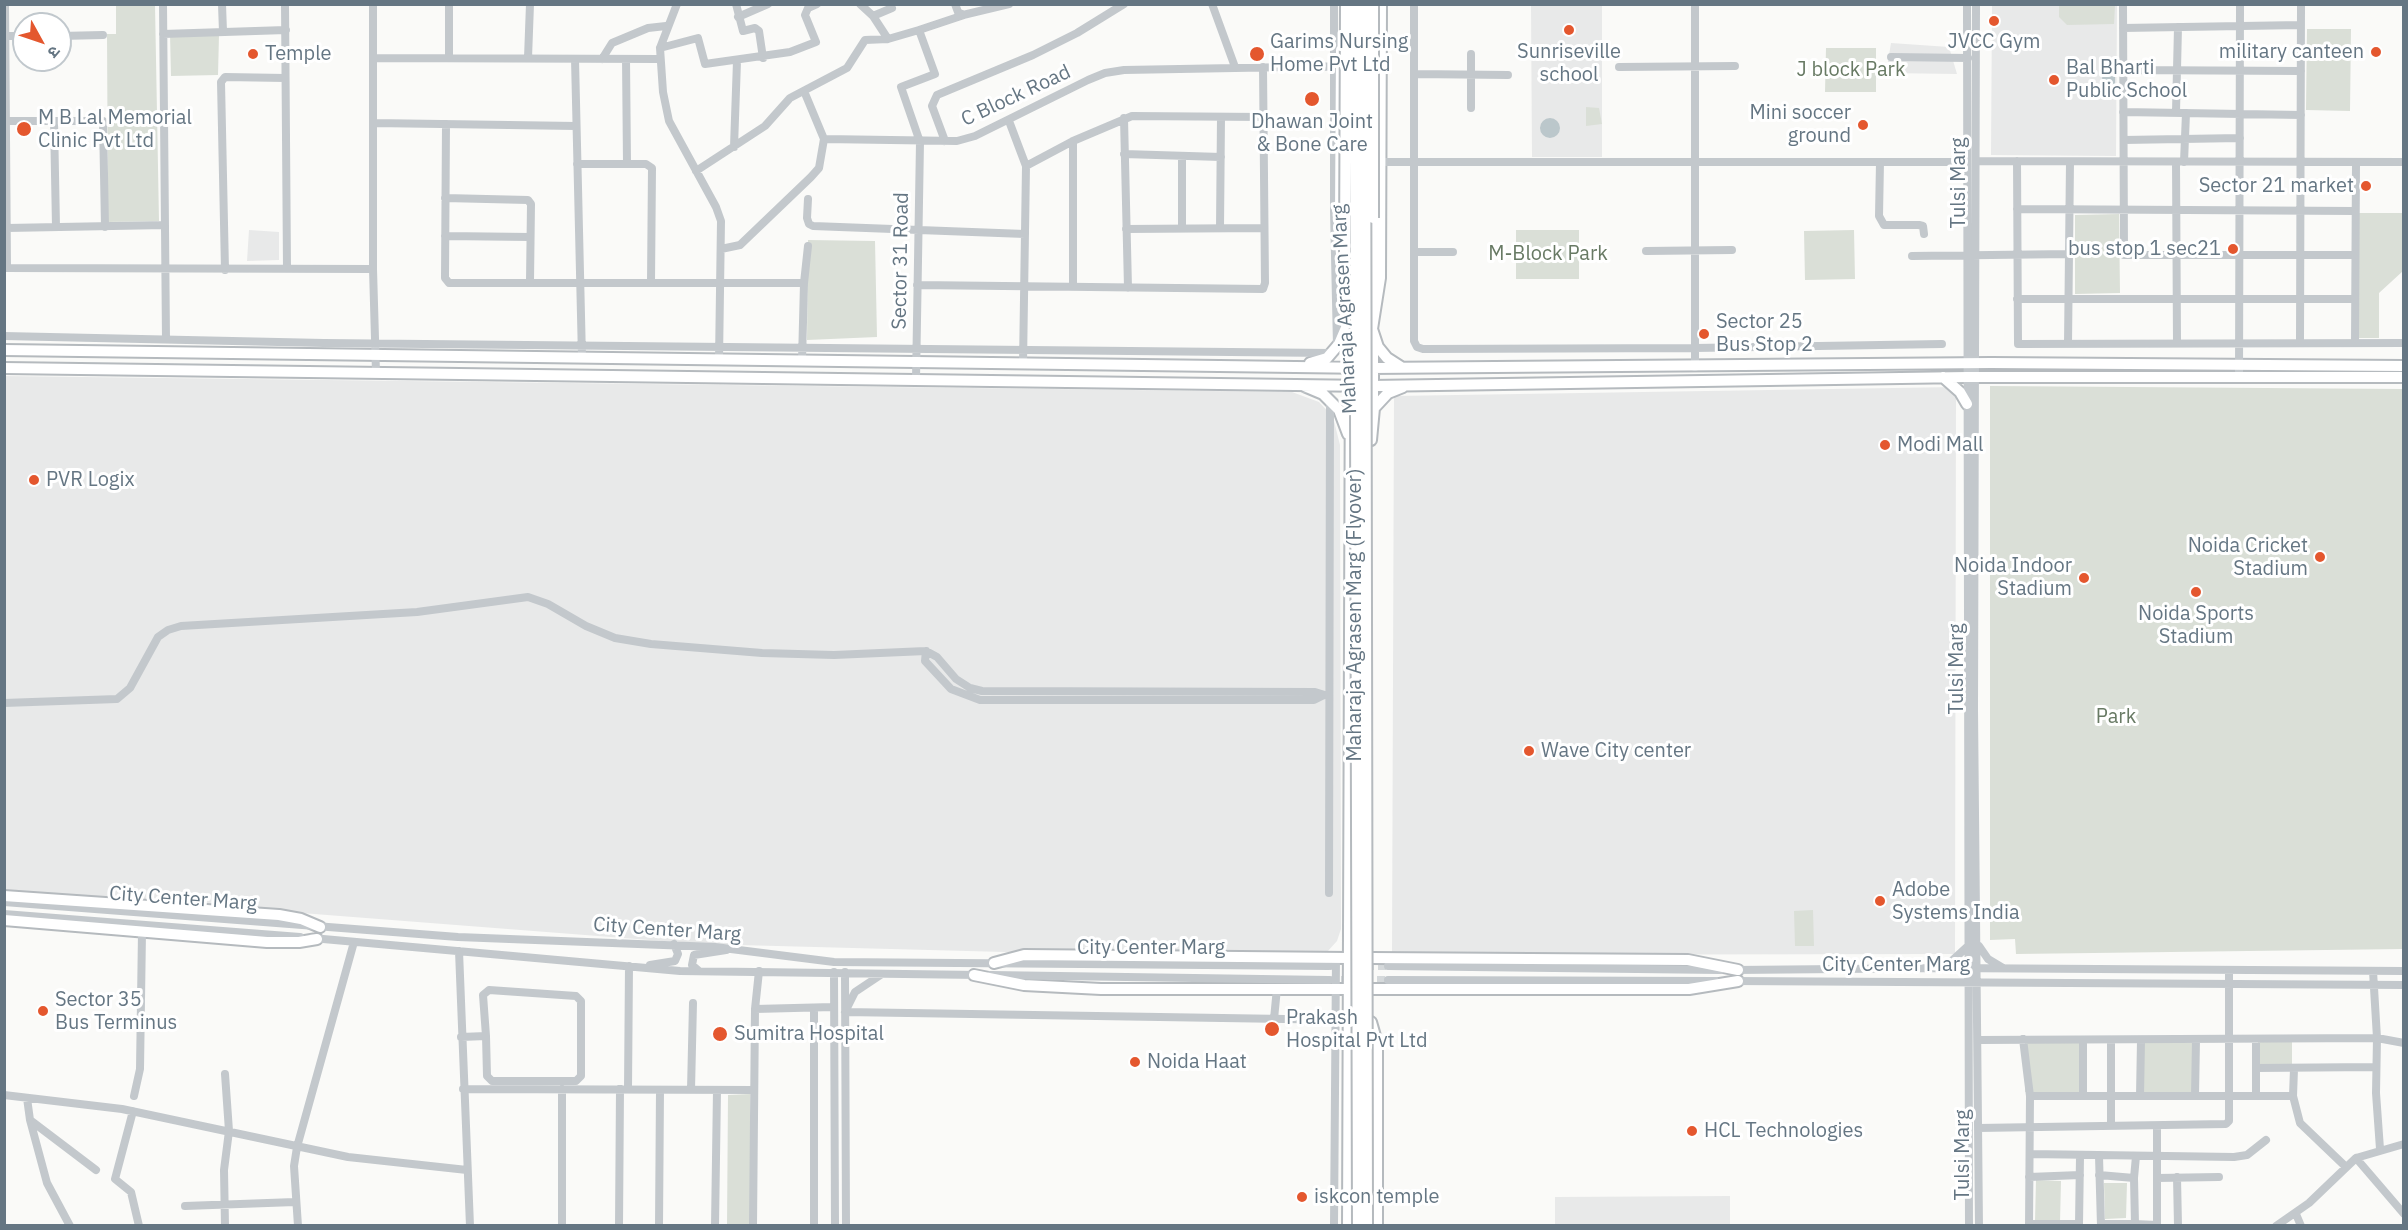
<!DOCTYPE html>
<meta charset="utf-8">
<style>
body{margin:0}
#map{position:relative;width:2408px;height:1230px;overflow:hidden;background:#fafaf8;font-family:"IBM Plex Sans","Noto Sans Devanagari",sans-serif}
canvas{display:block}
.frame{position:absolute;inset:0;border:6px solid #657683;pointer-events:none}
.north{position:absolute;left:12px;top:12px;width:60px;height:60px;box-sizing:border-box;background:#fff;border:2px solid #c1c8cd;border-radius:50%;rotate:130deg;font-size:16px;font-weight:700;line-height:24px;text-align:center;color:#657683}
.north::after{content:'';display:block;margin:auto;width:21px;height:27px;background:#e4572e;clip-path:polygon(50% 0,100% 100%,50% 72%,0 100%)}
</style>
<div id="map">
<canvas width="2408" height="1230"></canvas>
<div class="frame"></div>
<div class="north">उ</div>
</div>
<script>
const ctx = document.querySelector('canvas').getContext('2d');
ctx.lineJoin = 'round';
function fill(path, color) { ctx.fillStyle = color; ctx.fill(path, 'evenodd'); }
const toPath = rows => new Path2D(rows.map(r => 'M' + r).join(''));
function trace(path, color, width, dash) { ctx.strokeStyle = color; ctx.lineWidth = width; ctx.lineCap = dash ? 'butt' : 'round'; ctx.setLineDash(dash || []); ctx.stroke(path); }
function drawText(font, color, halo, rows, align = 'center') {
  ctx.font = font + ' "IBM Plex Sans",sans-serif'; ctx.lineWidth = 6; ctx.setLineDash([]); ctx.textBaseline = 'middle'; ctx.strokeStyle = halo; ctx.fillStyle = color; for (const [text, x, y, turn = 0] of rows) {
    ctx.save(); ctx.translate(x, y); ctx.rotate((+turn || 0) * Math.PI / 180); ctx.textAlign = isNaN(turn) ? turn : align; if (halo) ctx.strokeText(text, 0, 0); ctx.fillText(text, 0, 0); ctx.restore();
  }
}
fill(toPath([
 [1531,5,1602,5,1602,157,1532,157],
 [1992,5,2117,5,2116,156,1991,155],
 [1891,43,1949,47,1957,74,1886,73],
 [249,230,279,232,279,260,247,261],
 [4,376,1292,392,1319,402,1333,417,1340,445,1341,929,1337,941,1327,952,1309,960,701,944,5,890],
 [1956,387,1955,954,1392,955,1394,396],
 [1730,1196,1730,1225,1555,1225,1555,1197]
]), '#e8e9e9');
fill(toPath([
 [116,5,155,5,159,221,108,222,107,34,116,34],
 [2059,5,2115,5,2114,24,2067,25,2059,17],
 [2307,29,2351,29,2350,111,2306,110],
 [170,34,219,35,218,75,171,76],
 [1826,48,1876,48,1876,92,1825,92],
 [1586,107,1599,108,1602,124,1586,126],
 [2359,213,2403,213,2403,271,2379,293,2379,338,2359,338],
 [2119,214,2120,293,2075,294,2075,215],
 [1516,230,1579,230,1579,279,1516,279],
 [1854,230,1855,279,1805,280,1804,231],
 [808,240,875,241,877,337,807,340],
 [1990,386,2403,389,2403,949,2016,954,2015,939,1990,940],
 [1813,910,1814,946,1795,946,1794,911],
 [2258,1041,2292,1042,2292,1067,2257,1066],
 [2025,1042,2081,1043,2080,1093,2025,1092],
 [2144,1043,2193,1043,2193,1094,2143,1094],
 [750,1094,750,1225,727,1226,728,1095],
 [2036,1180,2061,1181,2060,1222,2035,1221],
 [2104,1183,2127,1183,2126,1218,2105,1219]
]), '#dadfd7');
fill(toPath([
 [2103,68,2115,68,2115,93,2101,93],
 '1540 128a10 10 0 1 1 20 0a10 10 0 1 1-20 0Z'
]), '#bbc7cb');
trace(toPath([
 [1330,966,1388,966],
 [1329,980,1388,980]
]), '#d5d9db', 8, [8, 4]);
const major = toPath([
 [1381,4,1380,278,1372,329,1378,347,1387,358,1401,367],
 [1340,214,1341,50],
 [1373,218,1373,292],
 [1340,245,1351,340,1348,1226],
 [1373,341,1373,409],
 [4,350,1371,368,1991,363,2404,366],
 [1310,363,1327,358,1339,344,1348,323],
 [4,368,1371,386,1967,377,2404,377],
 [1943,377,1960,392,1967,404],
 [1304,386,1323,394,1339,410,1348,434],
 [1371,440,1374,408,1388,393,1403,387],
 [4,896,279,915,301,919,320,927],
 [4,920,267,942,299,942,317,939],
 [1371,958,1688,960,1738,970],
 [994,963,1024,955,1348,958],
 [974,975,1024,985,1101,989,1348,989],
 [1371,989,1689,989,1738,981],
 [1371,1022,1377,1043,1377,1226]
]);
trace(major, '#b5babe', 14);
trace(toPath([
 [5,4,7,268],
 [163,4,166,339],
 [222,4,223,32],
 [285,4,287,269],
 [373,4,373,269,376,373],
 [449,4,449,58],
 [677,4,660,48,663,92,669,121,716,207,721,221,719,360],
 [736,4,743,31,755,28,759,31,763,58],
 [860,4,873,16,888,39],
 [955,4,958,12,963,15,1009,4],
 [1212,4,1235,67],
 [1334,4,1334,211,1337,346],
 [1414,4,1414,341,1417,347,1423,349,1695,348,1942,344],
 [1695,4,1695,367],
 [1967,4,1969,1226],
 [1976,4,1974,710,1979,1226],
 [2123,4,2124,255,2355,255],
 [873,16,892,8],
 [738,17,768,4],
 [2123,28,2301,25],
 [163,34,286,30],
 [5,36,24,36],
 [60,36,103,35],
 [660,48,698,38,705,64,790,52,816,42,805,15,808,8,817,4],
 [1471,54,1471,108],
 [1891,57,1968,58],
 [374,58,659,59],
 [528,58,530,4],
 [575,59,582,358],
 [602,59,612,43,648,28,666,26],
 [626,59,627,164],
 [1619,67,1735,66],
 [2124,70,2301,71],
 [1414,74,1508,75],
 [804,91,824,139],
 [2123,112,2301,115],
 [2176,112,2178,27],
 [1124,118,1128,288],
 [6,121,103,121,105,227],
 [54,121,56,227],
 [1009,121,1026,166,1023,364],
 [374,123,576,126],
 [446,124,445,278,449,283,804,283],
 [2124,140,2240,138],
 [945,141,932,106,937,95,1033,55,1077,33,1124,4],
 [734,147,737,61],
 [1124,154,1221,157],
 [1976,161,2404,162],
 [2017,161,2018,344,2404,343],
 [1381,162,1966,162],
 [1880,162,1879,216,1884,225,1919,225,1923,226,1924,234],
 [2176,162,2177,343],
 [2184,162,2186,113],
 [577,164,646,164,652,168,651,282],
 [1026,166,1073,141,1132,116,1263,117],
 [696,171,765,126,790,98,847,68,865,40,888,39,919,30],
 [445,198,528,200,531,204,530,281],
 [808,199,807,218,809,224,813,226,1025,234],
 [2017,209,2355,211],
 [7,228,165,225],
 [1182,228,1182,156],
 [1220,228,1221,117],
 [1126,229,1263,228],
 [445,236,530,237],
 [721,249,740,245,811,177,819,168,824,139,957,141,975,136,1088,80,1105,73,1124,70,1346,66],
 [1646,251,1732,250],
 [1414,252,1453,252],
 [1912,256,2070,254],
 [4,268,373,269],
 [225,270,221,82,225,77,285,78],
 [917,285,1263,289,1265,283,1263,67],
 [1073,287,1073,141],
 [2017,299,2355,299],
 [4,336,324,343,1331,353],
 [2300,343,2301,4],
 [2355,343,2356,162],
 [2068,344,2070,162],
 [802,361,804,283,808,246],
 [2239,377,2240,4],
 [916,380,920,142,901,87,935,74,919,30,964,15],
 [926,651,925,661,951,689,980,700,1314,700,1322,696],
 [4,703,117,699,130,688,158,637,168,630,181,626,417,612,528,597,548,604,586,626,615,638,651,644,762,653,834,655,926,651,937,657,956,679,970,688,982,691,1315,692,1328,696],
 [1329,893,1330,401],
 [4,902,458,937,715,947,834,962,1329,966],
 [4,914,300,937],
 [312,938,680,971,979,975],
 [1979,946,1988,959,2003,968],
 [459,951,470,1226],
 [650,965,675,961,678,954,674,944],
 [1388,966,1720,970],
 [1944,968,1967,947],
 [1735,970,1944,968,2404,971],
 [699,971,692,965,694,955,726,950],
 [2373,971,2377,1038,2376,1093,2380,1149],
 [834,972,835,1226],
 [845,972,846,1226],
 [882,974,855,992,845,1012,1348,1020],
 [991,975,1329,980],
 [1388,980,1715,981],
 [1733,981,2404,985],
 [814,1008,814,1226],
 [755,1009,759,971],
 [1274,1019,1277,988],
 [461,1037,486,1036,487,1076,492,1081,576,1081,581,1076,581,1001,576,996,489,990,483,995,486,1036],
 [2023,1039,2030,1096,2029,1226],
 [1979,1040,2377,1038,2404,1043],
 [2111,1040,2111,1125],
 [2256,1040,2256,1068,2375,1067],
 [2294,1069,2293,1096,2300,1123,2346,1167],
 [463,1089,754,1090],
 [628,1089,629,966],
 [691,1090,693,1003],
 [4,1095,122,1109,348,1157,467,1170],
 [2083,1095,2083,1040],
 [134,1096,140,1069,142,932],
 [2030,1096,2293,1096],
 [2140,1096,2141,1040],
 [2195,1096,2196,1040],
 [2256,1096,2256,1068],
 [27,1098,30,1120,96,1170],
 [133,1111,115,1179,131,1192,139,1226],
 [30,1120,47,1183,70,1226],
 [1978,1128,2226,1124,2229,1121,2229,970],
 [2030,1154,2234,1157,2247,1155,2266,1140],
 [2099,1156,2101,1226],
 [2356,1158,2404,1214],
 [2099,1175,2134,1178,2135,1224,2101,1224],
 [2029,1177,2080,1175],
 [2177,1177,2178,1226],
 [2134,1178,2136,1156],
 [2157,1178,2219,1177],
 [185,1206,295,1202],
 [2296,1214,2301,1226],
 [2029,1224,2079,1224,2080,1157],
 [2135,1224,2157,1225],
 [225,1226,224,1170,229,1131,225,1074],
 [298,1226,294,1166,297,1147,354,942],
 [562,1226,562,1089],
 [619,1226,620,1089],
 [659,1226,660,1090],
 [715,1226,717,1090],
 [753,1226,755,1009,833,1007],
 [1334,1226,1336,958],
 [2157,1226,2157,1127],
 [2276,1226,2309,1203,2356,1158,2404,1144]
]), '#c3c8cc', 8);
trace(major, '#fff', 10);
const majorBridge = toPath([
 [1355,4,1358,1226],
 [1365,4,1367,1226],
 [1373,218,1373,4],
 [1345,255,1346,4]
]);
trace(majorBridge, '#b5babe', 14, []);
trace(majorBridge, '#fff', 10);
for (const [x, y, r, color] of [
 [1994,21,6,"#e4572e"],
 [1569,30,6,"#e4572e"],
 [2376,52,6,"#e4572e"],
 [253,54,6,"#e4572e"],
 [1257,54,8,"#e4572e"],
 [2054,80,6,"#e4572e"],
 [1312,99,8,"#e4572e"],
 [1863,125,6,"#e4572e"],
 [24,129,8,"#e4572e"],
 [2366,186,6,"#e4572e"],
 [2233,249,6,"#e4572e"],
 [1704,334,6,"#e4572e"],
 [1885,445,6,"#e4572e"],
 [34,480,6,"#e4572e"],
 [2320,557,6,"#e4572e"],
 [2084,578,6,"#e4572e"],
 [2196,592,6,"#e4572e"],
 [1529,751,6,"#e4572e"],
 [1880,901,6,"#e4572e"],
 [43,1011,6,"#e4572e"],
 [1272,1029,8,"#e4572e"],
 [720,1034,8,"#e4572e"],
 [1135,1062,6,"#e4572e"],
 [1692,1131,6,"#e4572e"],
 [1302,1197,6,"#e4572e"]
]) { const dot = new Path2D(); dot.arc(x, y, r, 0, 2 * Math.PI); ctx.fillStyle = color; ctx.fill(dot); trace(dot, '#fff', 2); }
drawText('20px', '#657683', '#fff', [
 ["Garims Nursing",1270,42],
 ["Home Pvt Ltd",1270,65],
 ["JVCC Gym",1994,42,"center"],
 ["Sunriseville",1569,52,"center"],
 ["school",1569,75,"center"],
 ["military canteen",2364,52,"right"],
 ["Temple",265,54],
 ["Bal Bharti",2066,68],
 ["Public School",2066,91],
 ["Mini soccer",1851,113,"right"],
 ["ground",1851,136,"right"],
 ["M B Lal Memorial",38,118],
 ["Clinic Pvt Ltd",38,141],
 ["Dhawan Joint",1312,122,"center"],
 ["& Bone Care",1312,145,"center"],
 ["Sector 21 market",2354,186,"right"],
 ["bus stop 1 sec21",2221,249,"right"],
 ["Sector 25",1716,322],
 ["Bus Stop 2",1716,345],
 ["Modi Mall",1897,445],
 ["PVR Logix",46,480],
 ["Noida Cricket",2308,546,"right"],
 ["Stadium",2308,569,"right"],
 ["Noida Indoor",2072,566,"right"],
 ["Stadium",2072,589,"right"],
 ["Noida Sports",2196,614,"center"],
 ["Stadium",2196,637,"center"],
 ["Wave City center",1541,751],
 ["Adobe",1892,890],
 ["Systems India",1892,913],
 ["Sector 35",55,1000],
 ["Bus Terminus",55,1023],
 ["Prakash",1286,1018],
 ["Hospital Pvt Ltd",1286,1041],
 ["Sumitra Hospital",734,1034],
 ["Noida Haat",1147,1062],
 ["HCL Technologies",1704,1131],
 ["iskcon temple",1314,1197]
], 'left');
drawText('20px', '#687a64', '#fff', [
 ["J block Park",1851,70],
 ["M-Block Park",1548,254],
 ["Park",2116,717]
]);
drawText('20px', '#657683', '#fff', [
 ["C Block Road",1016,96,-25],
 ["Tulsi Marg",1959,183,-90],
 ["Sector 31 Road",901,261,-89],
 ["Maharaja Agrasen Marg",1345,309,-93],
 ["Maharaja Agrasen Marg (Flyover)",1355,615,-90],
 ["Tulsi Marg",1957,669,-90],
 ["City Center Marg",183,899,4],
 ["City Center Marg",667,930,4],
 ["City Center Marg",1151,948],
 ["City Center Marg",1896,965],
 ["Tulsi Marg",1963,1155,-90]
]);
</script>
